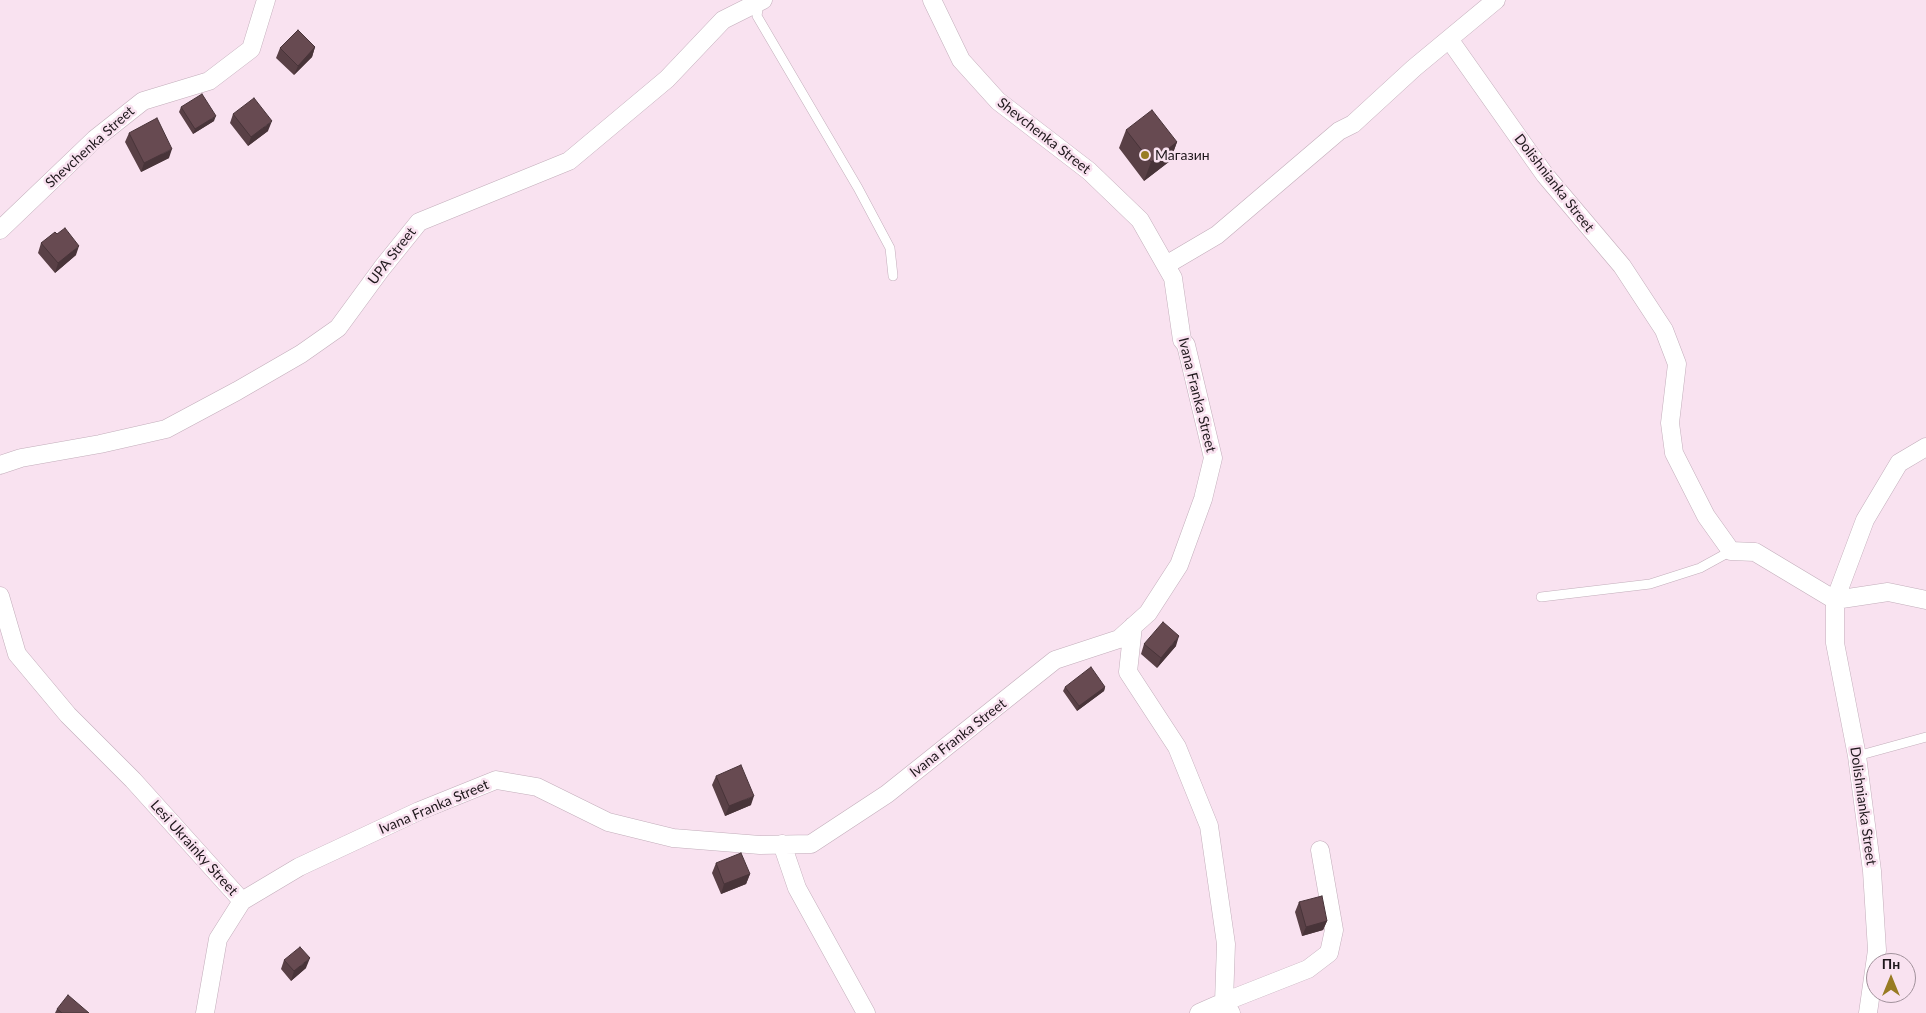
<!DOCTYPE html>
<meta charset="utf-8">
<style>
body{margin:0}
#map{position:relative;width:1926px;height:1013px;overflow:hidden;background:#f9e2f0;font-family:Lato,sans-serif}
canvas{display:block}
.north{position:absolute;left:1866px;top:953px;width:50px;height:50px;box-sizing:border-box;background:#f9e2f0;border:1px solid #a1919b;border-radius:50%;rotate:0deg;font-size:14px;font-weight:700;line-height:20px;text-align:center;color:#1e171b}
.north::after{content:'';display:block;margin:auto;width:18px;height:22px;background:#987b23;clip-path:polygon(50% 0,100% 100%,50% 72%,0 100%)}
</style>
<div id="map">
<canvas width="1926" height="1013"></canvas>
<div class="north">Пн</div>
</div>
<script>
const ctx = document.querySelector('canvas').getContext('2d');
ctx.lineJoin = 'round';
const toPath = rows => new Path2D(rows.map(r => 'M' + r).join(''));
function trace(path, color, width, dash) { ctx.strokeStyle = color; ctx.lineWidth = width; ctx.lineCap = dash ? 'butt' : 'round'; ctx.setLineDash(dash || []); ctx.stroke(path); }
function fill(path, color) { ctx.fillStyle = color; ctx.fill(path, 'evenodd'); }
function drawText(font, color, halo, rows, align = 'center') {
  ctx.font = font + ' Lato,sans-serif'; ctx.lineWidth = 5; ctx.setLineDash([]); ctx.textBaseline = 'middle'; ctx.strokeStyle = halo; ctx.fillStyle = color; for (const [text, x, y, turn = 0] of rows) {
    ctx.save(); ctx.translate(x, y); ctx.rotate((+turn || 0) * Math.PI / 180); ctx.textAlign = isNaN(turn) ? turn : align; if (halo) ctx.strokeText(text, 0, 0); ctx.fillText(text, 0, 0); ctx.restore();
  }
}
const service = toPath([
 [759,2,757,16,858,188,890,248,893,276],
 [1541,597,1650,584,1700,568,1731,551],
 [1857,756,1926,737]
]);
const minor = toPath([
 [1449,39,1545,175,1622,266,1664,330,1677,364,1670,423,1674,453,1706,516,1731,551,1755,552,1835,600,1888,592,1926,600],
 [0,230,95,139,143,101,209,81,251,49,266,0],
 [1166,265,1217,235,1339,131,1353,124,1414,68,1496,0],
 [0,465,21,458,100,444,166,429,237,391,301,354,338,328,382,268,419,222,569,161,667,79,723,20,763,0],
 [0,596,17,654,68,715,133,780,242,901,218,939,205,1013],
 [1133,626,1128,672,1177,747,1209,826,1226,944,1224,1002,1199,1013],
 [782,844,797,888,866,1013],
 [242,901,299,867,419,811,496,780,537,787,608,822,673,838,760,845,811,844,887,794,1055,660,1119,639,1148,613,1179,565,1203,499,1213,458,1186,345,1182,340,1173,278,1140,220,1089,171,998,101,961,60,932,0],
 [1231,1013,1224,1002,1308,969,1329,953,1334,930,1320,850],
 [1868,1013,1877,950,1872,871,1857,756,1835,643,1835,600,1865,520,1899,463,1926,447]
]);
trace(service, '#c2adba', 10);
trace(minor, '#c2adba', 19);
trace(service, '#fff', 9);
trace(minor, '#fff', 18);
fill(toPath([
 [315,47,312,57,294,75,276,58,280,48],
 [181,107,214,121,193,134,179,112],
 [233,114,268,131,248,146,230,123],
 [1126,130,1177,142,1170,161,1144,181,1119,148],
 [129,133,169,158,141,172,125,142],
 [57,234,76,255,55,273,38,253,41,243],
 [1144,644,1176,646,1157,668,1141,654],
 [1065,687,1105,687,1104,691,1077,711,1063,691],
 [716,776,751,805,725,816,712,785],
 [716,863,750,874,746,884,721,894,712,873],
 [1299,902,1327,921,1323,930,1302,936,1295,912],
 [284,960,306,968,291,981,281,969],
 [57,1009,89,1013,55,1013]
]), '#594046');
fill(toPath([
 [315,47,312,57,294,75,298,66],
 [216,116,214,121,193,134,195,129],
 [272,121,268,131,248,146,251,137],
 [1177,142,1170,161,1144,181,1151,162],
 [172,149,169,158,141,172,144,163],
 [79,246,76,255,55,273,58,263],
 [1179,636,1176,646,1157,668,1161,658],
 [1105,687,1104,691,1077,711,1079,706],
 [754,796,751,805,725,816,729,806],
 [750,874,746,884,721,894,724,884],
 [1327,921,1323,930,1302,936,1306,927],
 [310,958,306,968,291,981,294,971]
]), '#483439');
const building = toPath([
 [298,30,315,47,298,66,280,48,298,30],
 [202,94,216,116,195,129,181,107,202,94],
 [254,98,272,121,251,137,233,114,254,98],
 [1152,110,1177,142,1151,162,1126,130,1152,110],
 [157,118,172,149,144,163,129,133,157,118],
 [65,228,79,246,58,263,41,243,55,232,57,234,65,228],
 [1163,622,1179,636,1161,658,1144,644,1163,622],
 [1091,667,1105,687,1079,706,1065,687,1091,667],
 [741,765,754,796,729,806,716,776,741,765],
 [741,853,750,874,724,884,716,863,741,853],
 [1322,896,1327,921,1306,927,1299,902,1322,896],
 [300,947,310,958,294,971,284,960,300,947],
 [68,995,89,1013,62,1013,57,1009,68,995]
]);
fill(building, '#674a51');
trace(building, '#483439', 1);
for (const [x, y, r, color] of [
 [1145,155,5,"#987b23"]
]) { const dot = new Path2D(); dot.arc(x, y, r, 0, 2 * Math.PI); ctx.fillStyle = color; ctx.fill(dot); trace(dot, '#f9e2f0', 2); }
drawText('14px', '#1e171b', '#f9e2f0', [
 ["Shevchenka Street",1044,136,38],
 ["Shevchenka Street",90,147,-42],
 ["Dolishnianka Street",1554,183,52],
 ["UPA Street",392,256,-52],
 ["Ivana Franka Street",1197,395,76],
 ["Ivana Franka Street",958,738,-38],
 ["Dolishnianka Street",1863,806,82],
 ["Ivana Franka Street",434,807,-23],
 ["Lesi Ukrainky Street",194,848,48]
]);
drawText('14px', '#1e171b', '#f9e2f0', [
 ["Магазин",1155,155]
], 'left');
</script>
